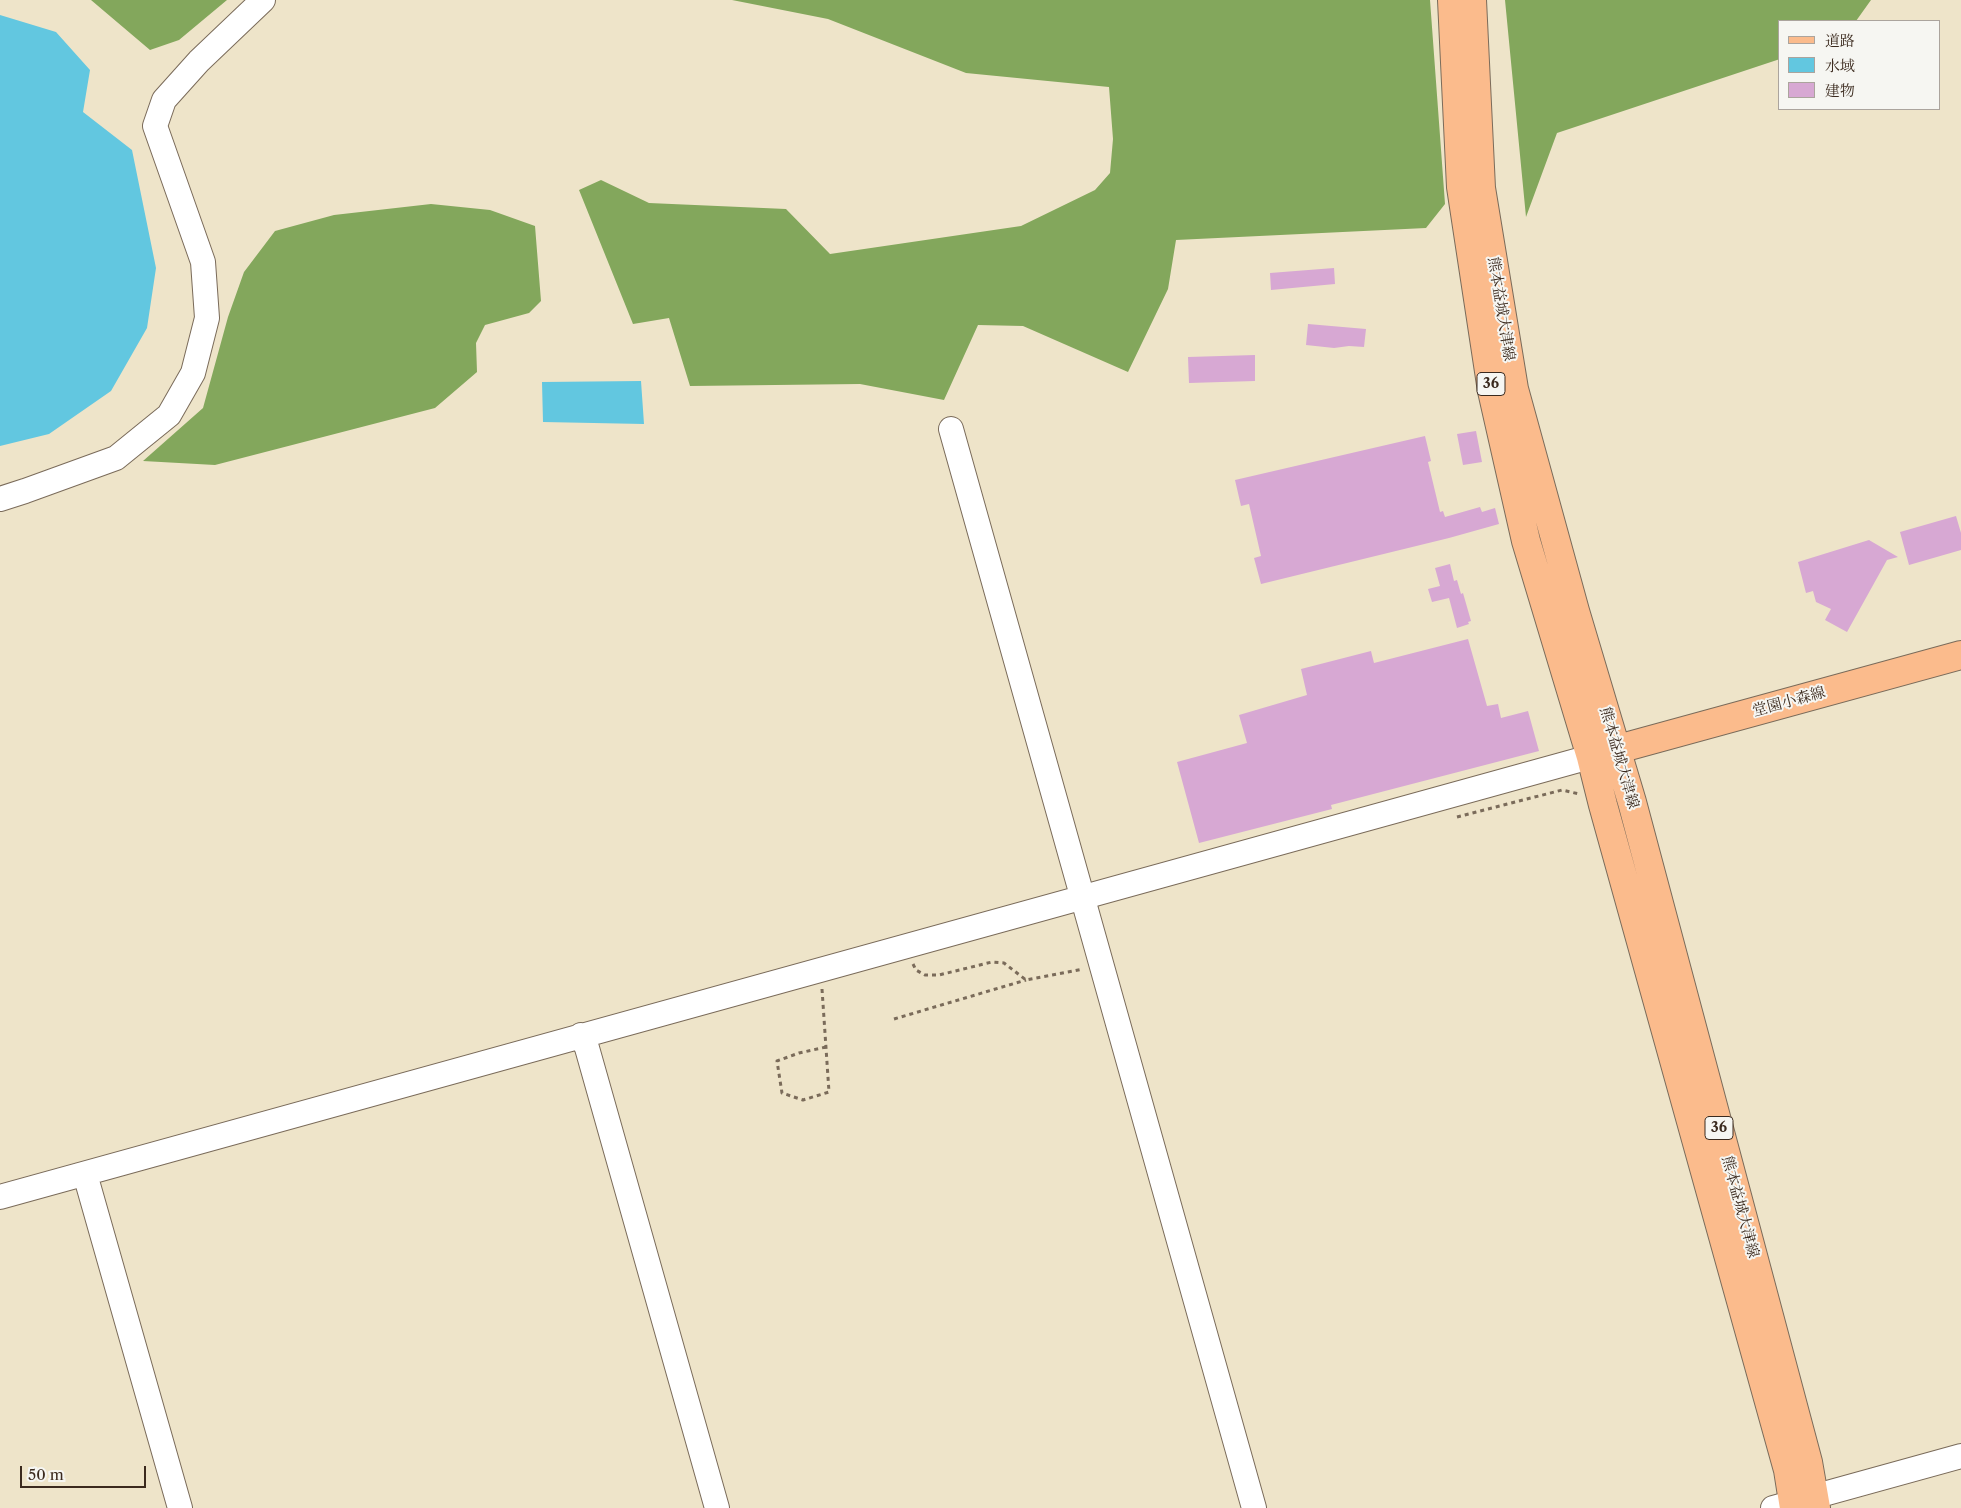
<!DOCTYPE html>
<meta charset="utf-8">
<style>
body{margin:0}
#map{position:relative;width:1961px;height:1508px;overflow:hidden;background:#eee4c9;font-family:"Libre Caslon Text","Noto Serif JP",serif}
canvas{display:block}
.legend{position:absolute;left:1778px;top:20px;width:162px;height:90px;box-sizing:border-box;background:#f6f6f2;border:1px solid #aba49d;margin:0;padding:6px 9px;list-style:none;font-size:15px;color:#3b2a1e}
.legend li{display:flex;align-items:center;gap:10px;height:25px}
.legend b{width:25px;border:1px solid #aba49d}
.scale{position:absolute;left:20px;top:1466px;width:126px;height:22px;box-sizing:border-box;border:2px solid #3b2a1e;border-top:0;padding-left:6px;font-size:15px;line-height:18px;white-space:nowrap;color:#3b2a1e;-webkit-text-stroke:4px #f6f6f2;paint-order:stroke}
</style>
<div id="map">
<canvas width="1961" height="1508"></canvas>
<ul class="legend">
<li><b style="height:6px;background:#fbbb8c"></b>道路</li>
<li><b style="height:14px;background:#62c7e0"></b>水域</li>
<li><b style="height:14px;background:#d7a8d3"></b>建物</li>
</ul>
<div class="scale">50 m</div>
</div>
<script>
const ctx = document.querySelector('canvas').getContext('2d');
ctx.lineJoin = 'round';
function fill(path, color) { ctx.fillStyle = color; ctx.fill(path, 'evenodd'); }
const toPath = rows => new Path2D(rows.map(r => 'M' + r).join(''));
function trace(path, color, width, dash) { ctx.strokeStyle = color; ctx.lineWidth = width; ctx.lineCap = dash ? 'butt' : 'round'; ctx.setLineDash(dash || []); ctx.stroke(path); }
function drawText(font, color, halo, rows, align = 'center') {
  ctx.font = font + ' "Libre Caslon Text","Noto Serif JP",serif'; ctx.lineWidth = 4; ctx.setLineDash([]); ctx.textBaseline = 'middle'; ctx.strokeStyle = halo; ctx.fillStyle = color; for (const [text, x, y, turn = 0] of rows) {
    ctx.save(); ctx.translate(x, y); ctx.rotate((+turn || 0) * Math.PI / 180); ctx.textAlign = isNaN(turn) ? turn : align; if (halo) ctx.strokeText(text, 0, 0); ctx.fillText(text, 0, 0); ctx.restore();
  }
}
fill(toPath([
 [91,0,227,0,179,40,150,50],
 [732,0,1430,0,1445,204,1426,228,1176,240,1168,289,1128,372,1023,326,978,325,944,400,860,384,690,386,669,318,633,324,579,190,601,180,649,203,786,209,830,254,1021,226,1095,190,1110,173,1113,139,1109,87,966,73,828,19],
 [1505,0,1871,0,1856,21,1780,21,1780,59,1557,133,1526,217],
 [431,204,490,210,535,226,541,301,529,313,485,325,476,343,477,372,435,408,215,465,143,461,203,408,228,317,244,272,275,231,334,215]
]), '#83a75c');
fill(toPath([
 [0,15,56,32,90,70,83,112,132,150,156,268,147,328,111,391,49,434,0,446],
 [641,381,644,424,543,422,542,382]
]), '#62c7e0');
fill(toPath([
 [1334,268,1335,284,1271,290,1270,273],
 [1308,324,1366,329,1364,347,1349,346,1334,348,1306,345],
 [1255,355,1255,381,1189,383,1188,357],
 [1476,431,1482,462,1463,465,1457,434],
 [1425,436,1431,461,1428,462,1440,512,1443,511,1445,517,1480,507,1482,512,1495,508,1499,524,1449,538,1261,584,1254,558,1261,556,1249,504,1241,506,1235,480],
 [1956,516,1961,533,1961,550,1909,565,1900,532],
 [1869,540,1898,557,1887,560,1847,632,1825,620,1831,609,1816,602,1813,591,1806,593,1798,562],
 [1450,564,1454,581,1457,580,1461,594,1463,593,1471,621,1468,622,1469,624,1457,628,1449,598,1432,602,1428,589,1440,586,1435,568],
 [1468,639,1487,706,1498,704,1501,718,1528,711,1539,751,1331,805,1332,809,1199,843,1177,762,1247,743,1239,715,1307,695,1301,669,1371,651,1374,663]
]), '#d7a8d3');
const minor = toPath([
 [951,429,1254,1508],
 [0,499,25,491,116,458,169,415,193,373,207,318,203,262,155,126,164,100,199,61,263,0],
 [581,1035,587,1048,717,1508],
 [85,1174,180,1508],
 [0,1197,1608,752],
 [1773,1508,1961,1456]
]);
const major = toPath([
 [1452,0,1461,187,1492,391,1526,541,1591,757,1603,805,1788,1470,1794,1508],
 [1472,0,1481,188,1514,389,1575,611,1632,802,1808,1462,1816,1508],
 [1618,749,1961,655]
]);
trace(minor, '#7a6b5a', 26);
trace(major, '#7a6b5a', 30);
trace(toPath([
 [1457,817,1562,790,1579,794],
 [913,964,916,970,925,975,939,975,992,962,1004,963,1026,980,1083,969],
 [822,989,829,1092,803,1100,782,1093,777,1061,799,1053,826,1047],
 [894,1019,1026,980]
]), '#7a6b5a', 3, [4, 4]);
trace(minor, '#fff', 24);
trace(major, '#fbbb8c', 28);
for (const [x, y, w] of [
 [1491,384,28],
 [1719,1128,28]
]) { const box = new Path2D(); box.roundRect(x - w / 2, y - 11.5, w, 23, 4); ctx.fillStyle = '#f6f6f2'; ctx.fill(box); trace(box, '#3b2a1e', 1); }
drawText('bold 14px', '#3b2a1e', null, [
 ["36",1491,384],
 ["36",1719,1128]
]);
drawText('15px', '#3b2a1e', '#f6f6f2', [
 ["熊本益城大津線",1501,309,81],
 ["堂園小森線",1789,702,-15],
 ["熊本益城大津線",1619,758,74],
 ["熊本益城大津線",1740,1207,75]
]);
</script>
